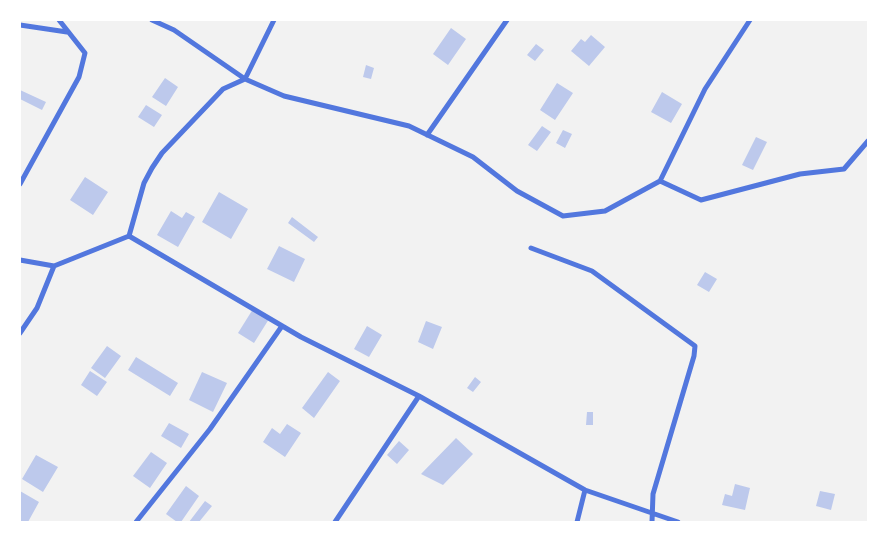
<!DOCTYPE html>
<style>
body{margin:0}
#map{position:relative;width:888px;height:542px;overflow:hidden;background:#f2f2f2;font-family:"PT Sans",sans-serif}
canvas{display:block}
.frame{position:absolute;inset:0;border:21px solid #fff;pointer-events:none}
</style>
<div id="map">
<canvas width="888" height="542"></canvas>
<div class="frame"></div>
</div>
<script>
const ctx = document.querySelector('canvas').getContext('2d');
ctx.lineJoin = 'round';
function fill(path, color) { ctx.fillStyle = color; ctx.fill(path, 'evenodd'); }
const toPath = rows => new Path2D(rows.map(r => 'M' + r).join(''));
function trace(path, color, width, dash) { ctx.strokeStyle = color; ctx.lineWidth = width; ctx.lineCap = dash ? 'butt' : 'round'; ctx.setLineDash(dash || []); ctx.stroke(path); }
fill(toPath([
 [451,28,466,39,448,65,433,54],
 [591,35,605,47,589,66,571,51,581,39,585,42],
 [536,44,544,50,535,61,527,55],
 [366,65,374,68,371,79,363,77],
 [165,78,178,87,166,106,152,97],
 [557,83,573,93,555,120,540,110],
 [20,90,46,102,42,110,20,99],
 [662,92,682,104,671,123,651,112],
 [146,105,162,115,154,127,138,117],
 [542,126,551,132,537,151,528,145],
 [563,130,572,134,565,148,556,143],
 [756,137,767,142,753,170,742,165],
 [85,177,108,192,93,215,70,200],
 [219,192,248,209,231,239,202,222],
 [171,211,182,218,186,212,195,217,178,247,157,235],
 [292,217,318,237,314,242,288,223],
 [279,246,305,259,294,282,267,269],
 [705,272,717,279,709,292,697,285],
 [253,309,269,319,254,343,238,333],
 [426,321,442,327,433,349,418,342],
 [367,326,382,335,369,357,354,349],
 [107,346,121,356,105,378,91,368],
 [136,357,178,383,170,396,128,370],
 [90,371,107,382,97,396,81,385],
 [202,372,227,383,213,412,189,400],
 [328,372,340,381,314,418,302,408],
 [475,377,481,382,473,392,467,388],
 [587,412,593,412,593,425,586,425],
 [169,423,189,434,181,448,161,436],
 [287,424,301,433,285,457,263,442,272,428,280,434],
 [456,438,473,454,443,485,421,474],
 [399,441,409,450,397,464,387,455],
 [151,452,167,463,150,488,133,476],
 [36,455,58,467,43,492,22,479],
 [735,484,750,488,745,510,722,505,725,494,732,496],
 [186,486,199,496,181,522,177,522,166,514],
 [20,491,39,502,28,522,20,522],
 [820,491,835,494,831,510,816,506],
 [205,501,212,506,199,522,189,522]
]), '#bdc9ec');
trace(toPath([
 [152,20,174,30,245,79,284,96,409,126,473,157,517,191,563,216,605,211,660,181],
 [750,20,705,89,660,181,701,200,800,174,844,169,868,141],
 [20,25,67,32],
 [427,135,507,20],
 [20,184,79,77,85,53,59,20],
 [129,236,144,183,152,168,162,153,223,89,245,79,274,20],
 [531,248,592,271,695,346,694,356,653,494,652,522],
 [20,260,54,266,129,236,301,337,419,396,585,490,678,522],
 [20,333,37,308,54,266],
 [136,522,210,429,282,326],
 [335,522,419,396],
 [577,522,585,490]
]), '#5277de', 5);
</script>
